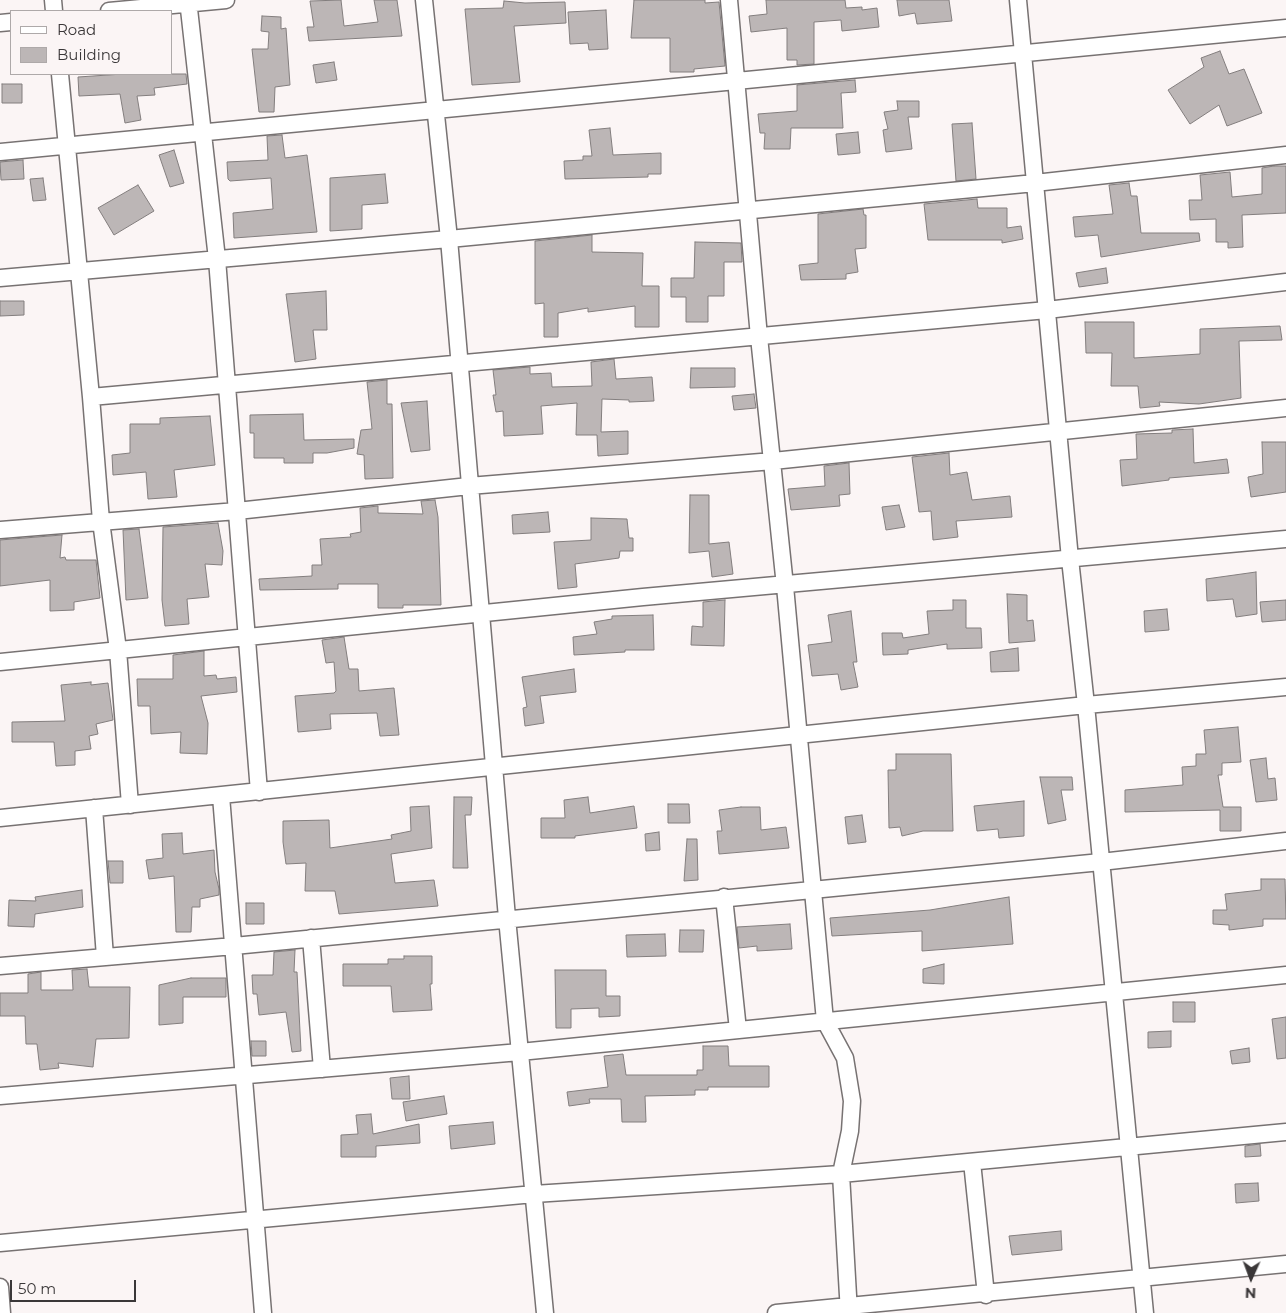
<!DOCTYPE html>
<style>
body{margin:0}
#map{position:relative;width:1286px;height:1313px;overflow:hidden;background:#fbf5f5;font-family:Montserrat,sans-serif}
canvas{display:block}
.legend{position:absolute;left:10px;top:10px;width:162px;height:65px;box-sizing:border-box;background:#fbf5f5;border:1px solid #aea9a9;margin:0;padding:6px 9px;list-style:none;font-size:15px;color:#3a3738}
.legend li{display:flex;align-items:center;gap:10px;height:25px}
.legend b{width:25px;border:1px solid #aea9a9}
.north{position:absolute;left:1226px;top:1253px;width:50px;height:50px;-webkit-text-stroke:4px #fbf5f5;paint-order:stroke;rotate:182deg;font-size:14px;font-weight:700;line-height:20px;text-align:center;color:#3a3738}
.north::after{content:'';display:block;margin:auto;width:18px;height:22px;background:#3a3738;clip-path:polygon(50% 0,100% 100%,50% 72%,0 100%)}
.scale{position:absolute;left:10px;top:1280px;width:126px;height:22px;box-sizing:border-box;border:2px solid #3a3738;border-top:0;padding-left:6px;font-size:15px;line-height:18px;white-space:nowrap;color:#3a3738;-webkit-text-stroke:4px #fbf5f5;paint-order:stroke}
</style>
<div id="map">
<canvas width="1286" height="1313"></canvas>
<ul class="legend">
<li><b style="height:6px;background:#fff"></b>Road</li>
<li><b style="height:14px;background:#bcb6b6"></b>Building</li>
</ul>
<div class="north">N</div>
<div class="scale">50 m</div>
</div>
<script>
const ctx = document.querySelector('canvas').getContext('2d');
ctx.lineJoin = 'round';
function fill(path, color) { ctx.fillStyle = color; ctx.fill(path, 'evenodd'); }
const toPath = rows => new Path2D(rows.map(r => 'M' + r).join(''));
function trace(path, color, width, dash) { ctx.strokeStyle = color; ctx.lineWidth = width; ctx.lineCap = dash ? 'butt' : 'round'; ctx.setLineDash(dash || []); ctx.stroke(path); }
const building = toPath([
 [341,0,344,26,378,22,374,0,397,0,402,36,309,41,307,27,314,27,310,1,341,0],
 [634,0,705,0,705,3,719,2,725,66,694,69,694,72,670,72,670,38,631,38,634,0],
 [766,0,845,0,846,8,862,7,862,10,877,8,879,27,842,31,841,20,814,22,814,64,797,65,797,60,787,60,787,28,751,32,749,16,767,14,766,0],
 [897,0,949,0,952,21,917,24,915,13,899,16,897,0],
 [504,1,525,3,565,2,566,23,514,26,520,82,472,85,465,9,503,8,504,1],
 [606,10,608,49,589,50,588,43,570,44,568,12,606,10],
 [262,16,281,17,281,29,286,28,290,85,275,87,274,112,259,112,252,49,268,49,269,32,261,31,262,16],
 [1220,51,1229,74,1244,69,1262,113,1227,126,1219,105,1190,124,1168,90,1204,67,1201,58,1220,51],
 [334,62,337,80,316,83,313,65,334,62],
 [123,74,186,74,187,84,154,88,155,95,137,96,141,120,125,123,120,94,79,96,78,77,123,74],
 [855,80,856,92,841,93,843,128,791,128,790,149,764,149,765,133,760,133,758,114,797,111,797,85,855,80],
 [2,84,22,84,22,103,2,103,2,84],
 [897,101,919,101,919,117,908,117,912,149,886,152,883,130,888,129,884,112,898,110,897,101],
 [972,123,976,179,956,181,952,124,972,123],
 [610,128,613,155,661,153,661,174,648,174,648,177,565,179,564,161,583,160,583,156,592,156,589,130,610,128],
 [858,132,860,153,838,155,836,134,858,132],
 [282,135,285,158,307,155,317,232,234,238,233,213,273,209,271,178,230,181,228,179,227,162,268,160,267,136,282,135],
 [174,150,184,183,170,187,159,155,174,150],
 [23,160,24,179,1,180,0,162,23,160],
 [1274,166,1286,166,1286,213,1242,215,1243,247,1228,248,1228,242,1216,242,1216,219,1190,220,1189,200,1202,200,1200,175,1230,172,1232,197,1262,194,1262,168,1274,166],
 [385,174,388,203,362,205,362,229,330,231,330,178,385,174],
 [43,178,46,200,33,201,30,179,43,178],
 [1129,183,1131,196,1137,196,1141,233,1199,233,1200,241,1101,257,1098,235,1075,237,1073,217,1113,214,1109,185,1129,183],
 [138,185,154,211,114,235,98,208,138,185],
 [977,199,978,208,1007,208,1007,228,1021,226,1023,239,1002,243,1002,240,928,240,924,204,977,199],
 [863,209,864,215,866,215,866,248,855,249,858,272,846,274,846,279,801,280,799,265,818,263,818,214,863,209],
 [592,235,592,252,643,253,642,286,659,286,659,327,635,327,635,306,588,312,588,308,558,313,558,337,544,337,544,303,535,304,535,241,592,235],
 [695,242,741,243,742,262,724,262,724,296,708,296,708,322,686,322,686,297,671,297,671,278,694,278,695,242],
 [1106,268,1108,283,1079,287,1076,273,1106,268],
 [326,291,327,330,313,330,316,359,295,362,286,294,326,291],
 [0,301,24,301,24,315,0,316,0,301],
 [1085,322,1134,322,1134,358,1200,354,1200,329,1280,326,1282,340,1239,341,1241,398,1199,404,1159,402,1160,406,1140,408,1138,386,1111,386,1112,353,1086,353,1085,322],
 [614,359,616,379,652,377,654,401,629,402,629,400,602,399,601,432,628,431,628,454,598,456,597,435,576,435,577,403,541,406,543,434,504,436,503,411,496,412,493,395,496,395,493,370,530,367,530,374,551,373,552,387,592,386,591,362,614,359],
 [691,368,735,368,735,387,690,388,691,368],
 [387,380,387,404,392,404,393,478,365,479,364,455,357,454,361,430,372,429,367,382,387,380],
 [754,394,756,408,734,410,732,396,754,394],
 [427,401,430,450,411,452,401,403,427,401],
 [303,414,304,440,354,439,354,448,327,453,313,453,313,463,284,463,284,458,254,458,254,433,250,433,250,415,303,414],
 [210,416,215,465,174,470,177,497,148,499,146,472,113,475,112,455,130,453,130,424,160,424,160,418,210,416],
 [1193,429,1194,463,1227,459,1229,473,1169,478,1169,480,1122,486,1120,460,1137,459,1136,434,1172,433,1172,430,1193,429],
 [1262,442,1286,442,1286,492,1251,497,1248,477,1263,474,1262,442],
 [949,453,950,475,967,472,972,500,1010,496,1012,517,956,521,958,537,933,540,931,511,919,512,912,457,949,453],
 [849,463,850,494,839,495,840,506,791,510,788,489,825,486,824,466,849,463],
 [690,495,709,495,709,544,729,542,733,574,712,577,709,551,689,553,690,495],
 [435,500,438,517,441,605,403,605,403,608,378,608,378,584,338,584,338,589,260,590,259,579,312,576,312,565,322,565,320,539,351,537,350,534,361,532,360,508,378,506,378,513,423,514,421,501,435,500],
 [899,505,905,527,886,530,882,507,899,505],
 [548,512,550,532,513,534,512,515,548,512],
 [591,518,627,519,629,538,633,538,633,551,620,551,619,558,575,564,577,587,558,589,554,542,591,540,591,518],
 [218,523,223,551,222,565,205,564,209,597,187,599,189,624,165,626,162,600,163,527,218,523],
 [139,529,148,598,126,600,123,530,139,529],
 [62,535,60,558,65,557,66,560,96,560,100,598,74,602,74,610,50,611,50,580,0,586,0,540,62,535],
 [1256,572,1257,614,1236,617,1233,599,1207,601,1206,579,1256,572],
 [1007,594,1027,595,1027,621,1033,620,1035,641,1009,643,1007,594],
 [725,600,724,646,691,645,692,626,703,627,703,602,725,600],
 [953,600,966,600,966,628,981,628,982,648,947,649,947,644,908,650,908,654,883,655,882,633,902,633,903,638,929,634,927,611,953,610,953,600],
 [1286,600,1286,620,1262,622,1260,602,1286,600],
 [1167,609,1169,630,1145,632,1144,611,1167,609],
 [851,611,857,662,853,662,858,687,841,690,838,674,812,676,808,645,832,642,828,615,851,611],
 [653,615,654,650,625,650,625,652,574,655,573,637,597,634,594,622,612,619,612,616,653,615],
 [344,637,349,669,358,669,359,691,394,688,399,735,380,736,377,713,330,714,331,729,298,732,295,696,334,693,336,691,334,662,326,663,322,640,344,637],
 [1018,648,1019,671,991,672,990,652,1018,648],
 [204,651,204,676,216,675,217,679,236,677,237,692,201,696,208,723,207,754,180,753,181,732,151,734,150,706,138,706,137,679,173,679,173,655,204,651],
 [574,669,576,692,540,696,544,723,525,726,523,708,527,707,522,677,574,669],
 [91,682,91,685,108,683,113,720,96,724,98,734,89,736,91,749,75,751,75,765,56,766,54,742,12,742,12,722,65,721,61,685,91,682],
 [1238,727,1241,762,1222,763,1222,775,1218,775,1223,807,1241,807,1241,831,1220,831,1220,810,1125,812,1125,790,1183,785,1182,767,1196,766,1196,754,1206,754,1204,730,1238,727],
 [896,754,951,754,953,831,923,831,902,836,900,827,889,828,888,770,896,770,896,754],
 [1266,758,1268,779,1275,778,1277,800,1256,802,1250,760,1266,758],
 [1040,777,1072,777,1073,790,1061,790,1066,820,1048,824,1040,777],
 [454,797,472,797,471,815,465,815,468,868,453,868,454,797],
 [588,797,590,813,634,806,637,828,575,836,575,838,541,838,541,818,565,818,564,800,588,797],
 [1024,801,1024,836,999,838,998,829,977,831,974,806,1024,801],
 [668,804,689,804,690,823,668,823,668,804],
 [429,806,432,848,391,854,395,883,434,880,438,906,339,914,335,891,305,891,306,863,286,864,283,842,283,821,329,820,330,848,392,839,391,835,411,831,410,807,429,806],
 [741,807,760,807,761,830,786,827,789,848,719,854,717,831,722,831,719,810,741,807],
 [862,815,866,842,848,844,845,817,862,815],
 [659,832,660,850,646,851,645,834,659,832],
 [182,833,183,854,214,850,215,872,219,889,219,895,200,899,200,907,192,907,191,932,176,932,174,876,149,879,146,860,163,858,162,834,182,833],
 [687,839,697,839,698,880,684,881,687,839],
 [108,861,123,861,123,883,110,883,108,861],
 [1261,879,1285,879,1286,919,1263,919,1263,926,1229,930,1229,925,1213,924,1213,910,1227,910,1225,894,1261,890,1261,879],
 [82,890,83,907,35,914,34,927,8,926,9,900,36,901,35,897,82,890],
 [1009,897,1013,944,922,951,922,931,832,936,830,918,930,910,1009,897],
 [246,903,264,903,264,924,246,924,246,903],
 [790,924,792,949,757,951,757,946,739,948,737,927,790,924],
 [680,930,704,930,703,952,679,952,680,930],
 [665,934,666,956,627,957,626,935,665,934],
 [295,950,294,972,297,972,301,1051,292,1052,286,1012,259,1015,257,994,253,994,252,975,273,975,274,952,295,950],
 [404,956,432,956,432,984,430,984,432,1010,393,1012,391,986,343,986,343,964,388,964,388,959,404,959,404,956],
 [944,964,944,984,923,983,923,969,944,964],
 [87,969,89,987,130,987,129,1038,96,1039,93,1067,58,1063,59,1068,40,1070,37,1044,26,1044,25,1016,0,1016,0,993,28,993,28,974,41,972,41,990,73,990,72,970,87,969],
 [555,970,606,970,606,996,620,996,620,1016,599,1017,599,1008,571,1009,571,1028,556,1028,555,970],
 [191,978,226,978,226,997,183,997,183,1023,159,1025,159,985,191,978],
 [1173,1002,1195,1002,1195,1022,1173,1022,1173,1002],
 [1286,1017,1286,1058,1277,1059,1272,1019,1286,1017],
 [1171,1031,1171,1047,1148,1048,1148,1032,1171,1031],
 [251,1041,266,1041,266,1056,252,1056,251,1041],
 [703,1046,728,1046,729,1066,769,1066,769,1087,708,1087,708,1090,695,1090,695,1095,645,1096,646,1122,622,1122,621,1099,589,1099,590,1103,569,1106,567,1092,608,1087,604,1056,623,1054,626,1075,697,1075,697,1070,703,1070,703,1046],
 [1249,1048,1250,1062,1232,1064,1230,1051,1249,1048],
 [409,1076,410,1099,392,1099,390,1078,409,1076],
 [444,1096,447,1114,406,1121,403,1102,444,1096],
 [371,1114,373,1134,419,1124,420,1143,376,1146,376,1157,341,1157,341,1135,358,1134,356,1115,371,1114],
 [493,1122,495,1144,451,1149,449,1126,493,1122],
 [1260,1144,1261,1156,1245,1157,1245,1146,1260,1144],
 [1258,1183,1259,1201,1236,1203,1235,1184,1258,1183],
 [1061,1231,1062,1250,1012,1255,1009,1236,1061,1231]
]);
fill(building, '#bcb6b6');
trace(building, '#837e7e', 1);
const street = toPath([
 [53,0,54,11],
 [188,0,217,259,259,792],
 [424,0,449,239,507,918,545,1313],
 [729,0,759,337,785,586,825,1021,845,1058,852,1101,850,1131,841,1174,849,1313],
 [1018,0,1070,559,1086,705,1145,1313],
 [109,11,226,0],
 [0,23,11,22],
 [60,74,91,397,101,521,118,650,130,805],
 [0,152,1286,28],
 [0,278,449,239,1035,183,1286,155],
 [91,397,1047,310,1286,282],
 [0,530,237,511,469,486,773,461,1286,408],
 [0,662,643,597,1286,539],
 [221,796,263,1313],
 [94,808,105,957],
 [0,818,1086,705,1286,687],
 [724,897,738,1030],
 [311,938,322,1069],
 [0,966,234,946,1101,862,1286,841],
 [0,1096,520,1052,1286,975],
 [972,1162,986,1295],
 [0,1243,534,1194,841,1174,1286,1132],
 [0,1287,2,1313],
 [776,1313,1286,1264]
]);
trace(street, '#777272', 19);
trace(street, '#fff', 16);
</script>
